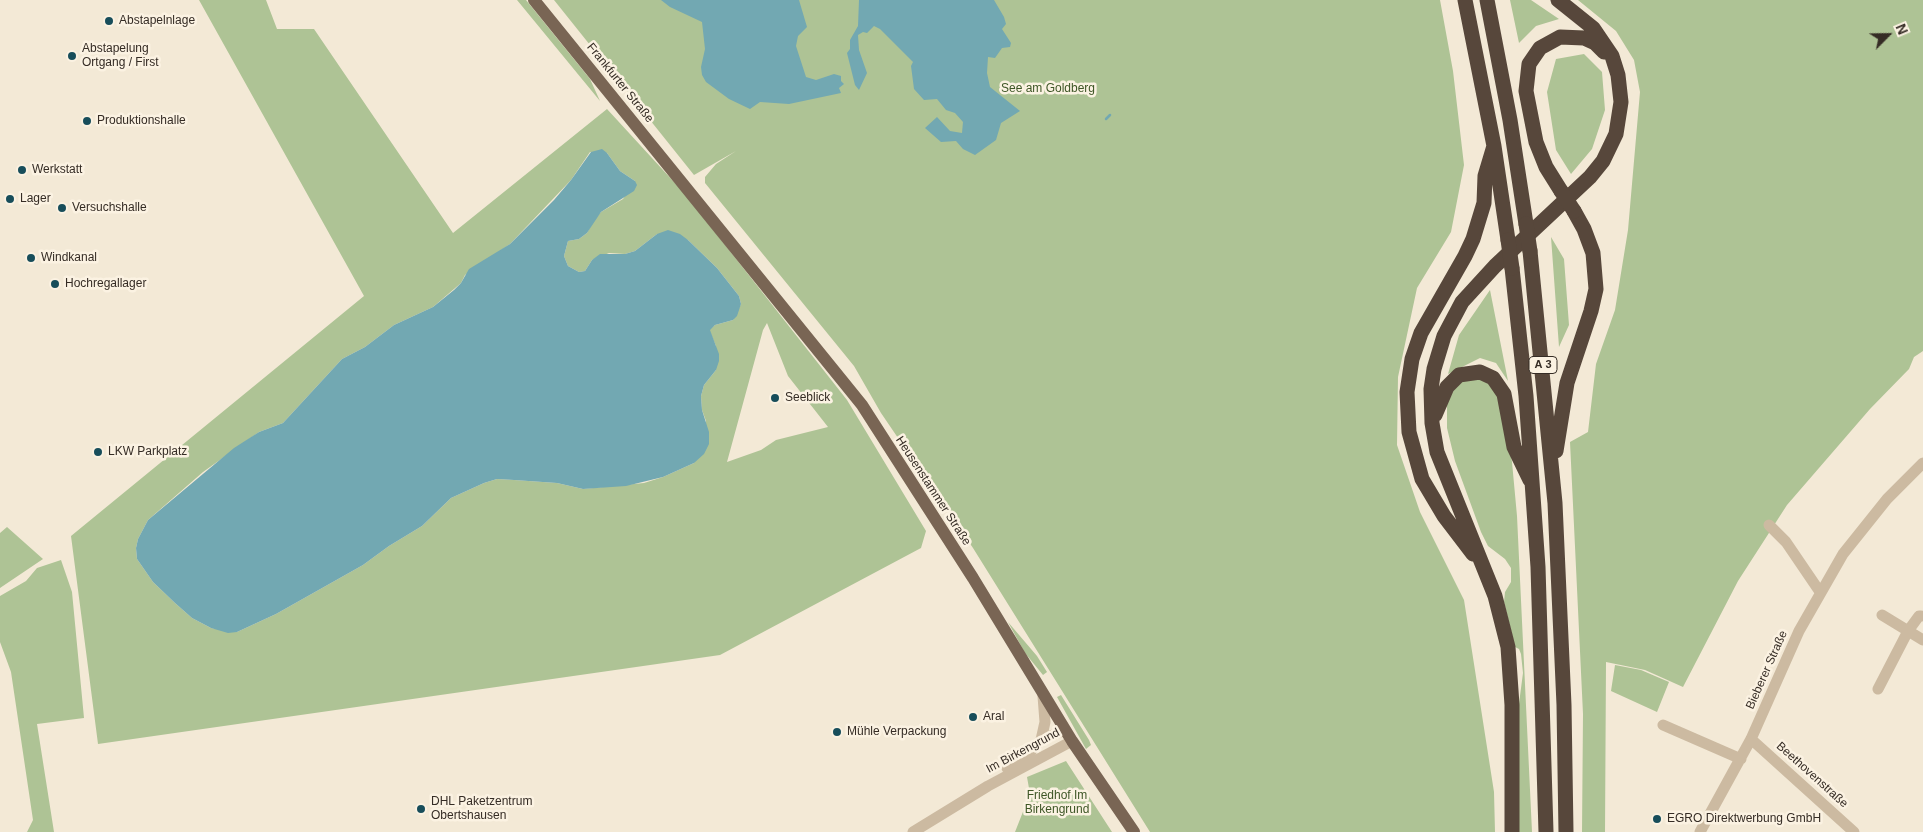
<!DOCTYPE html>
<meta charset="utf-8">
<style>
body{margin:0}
#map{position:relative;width:1923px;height:832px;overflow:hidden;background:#f3e9d6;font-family:Arial,sans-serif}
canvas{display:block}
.north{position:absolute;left:1863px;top:10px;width:50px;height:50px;-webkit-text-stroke:4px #fbf2e2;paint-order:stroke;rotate:67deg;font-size:14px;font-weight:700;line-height:20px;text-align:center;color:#352c25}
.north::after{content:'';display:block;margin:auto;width:18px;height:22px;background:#352c25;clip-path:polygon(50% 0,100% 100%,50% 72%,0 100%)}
</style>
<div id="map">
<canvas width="1923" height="832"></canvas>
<div class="north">N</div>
</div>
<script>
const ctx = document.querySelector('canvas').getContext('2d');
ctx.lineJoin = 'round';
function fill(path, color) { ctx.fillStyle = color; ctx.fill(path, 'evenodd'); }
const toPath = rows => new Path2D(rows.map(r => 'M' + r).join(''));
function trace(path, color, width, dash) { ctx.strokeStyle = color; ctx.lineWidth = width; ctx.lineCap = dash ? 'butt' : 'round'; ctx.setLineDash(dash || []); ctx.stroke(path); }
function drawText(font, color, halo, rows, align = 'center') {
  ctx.font = font + ' Arial,sans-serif'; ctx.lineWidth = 5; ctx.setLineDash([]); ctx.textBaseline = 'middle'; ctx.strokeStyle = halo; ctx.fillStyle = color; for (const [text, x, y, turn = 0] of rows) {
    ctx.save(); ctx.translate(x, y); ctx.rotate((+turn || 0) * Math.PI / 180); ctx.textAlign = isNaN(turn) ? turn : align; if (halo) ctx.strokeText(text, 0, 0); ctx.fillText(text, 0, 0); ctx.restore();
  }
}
fill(toPath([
 [199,0,266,0,277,29,314,29,453,233,607,109,685,194,847,400,926,531,921,548,720,655,98,744,71,536,364,296],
 [590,152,607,153,620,171,635,181,623,199,601,212,594,220,587,233,579,239,568,241,564,256,568,266,579,272,585,271,592,260,609,253,625,254,635,251,657,234,688,240,717,268,739,296,741,304,733,320,715,325,709,330,716,346,716,370,704,385,701,396,702,410,706,421,694,463,663,477,644,483,583,489,557,483,514,480,497,479,484,483,451,498,422,526,389,546,363,565,276,614,237,632,211,628,192,618,175,603,153,582,137,559,136,548,138,539,148,520,203,472,259,432,283,423,342,359,365,347,394,325,433,307,461,283,465,275,510,244,571,180],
 [767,323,788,376,828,427,776,440,761,450,727,462,763,330],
 [517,0,526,0,590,79,600,101],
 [554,0,1440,0,1453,71,1464,165,1451,232,1417,288,1398,377,1397,445,1420,512,1464,600,1494,792,1495,832,1150,832,973,548,881,413,854,366,705,183,705,177,716,164,736,151,694,175],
 [1510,0,1531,0,1559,19,1536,26,1519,43],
 [1578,0,1923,0,1923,351,1914,357,1909,369,1870,409,1787,505,1738,581,1683,687,1645,670,1606,662,1605,832,1582,832,1583,714,1570,442,1588,432,1596,364,1615,310,1628,230,1640,92,1634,60,1616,31],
 [1584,54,1602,72,1605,110,1592,149,1571,174,1556,150,1547,92,1556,59],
 [1551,237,1564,259,1569,325,1559,347],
 [1490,290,1508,381,1496,363,1480,358,1448,374,1459,335],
 [1463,378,1486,380,1502,402,1512,462,1517,516,1532,832,1518,832,1518,711,1523,673,1521,654,1519,649,1515,647,1504,602,1505,592,1511,582,1511,568,1505,559,1488,546,1481,532,1455,461,1447,428,1447,396],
 [7,527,43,559,0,588,0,533],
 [61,560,72,592,84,718,37,724,54,832,27,832,33,820,11,672,0,642,0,596,26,581,37,568],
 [1008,622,1037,656,1047,672,1043,675,1025,653],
 [1615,665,1641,670,1669,682,1657,712,1611,691],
 [1061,695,1089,740,1091,745,1086,749,1057,697],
 [1066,761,1112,832,1015,832,1030,794,1027,777]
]), '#aec395');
fill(toPath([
 [661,0,799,0,807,27,798,36,796,46,806,77,816,80,834,74,841,76,841,81,844,84,839,88,841,93,789,104,760,102,750,109,729,99,706,82,702,75,701,67,705,49,702,22,670,7],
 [859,0,994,0,1004,17,1006,24,1002,29,1011,43,1010,47,1002,48,995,58,988,57,987,73,990,87,1020,111,1001,123,996,140,975,155,963,149,956,141,941,142,925,128,937,117,950,131,962,133,963,122,955,113,946,110,937,99,924,100,914,89,911,66,913,62,880,29,874,26,867,33,863,32,858,35,859,50,867,73,859,90,855,85,847,53,850,49,850,40,858,26],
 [602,149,607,153,620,171,635,181,637,185,634,191,601,212,587,233,579,239,568,241,564,256,568,266,579,272,585,271,592,260,600,254,625,254,635,251,657,234,668,230,680,234,688,240,717,268,739,296,741,304,737,316,733,320,715,325,710,330,719,354,719,361,716,370,704,385,701,396,702,410,709,432,709,444,704,454,694,463,663,477,626,486,583,489,557,483,514,480,497,479,484,483,451,498,422,526,389,546,363,565,276,614,237,632,228,633,211,628,192,618,175,603,153,582,137,559,136,548,138,539,148,520,234,448,259,432,283,423,342,359,365,347,394,325,433,307,454,290,461,283,469,269,510,244,554,200,571,180,591,152]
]), '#72a8b2');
trace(toPath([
 [1106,119,1110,115]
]), '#72a8b2', 2.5);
trace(toPath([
 [1769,525,1786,542,1820,592],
 [1882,615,1923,640],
 [1878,689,1908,631,1919,616,1921,616],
 [1663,725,1741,759],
 [1751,739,1854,832],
 [1041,740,1045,722,1043,696],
 [1007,768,1031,751,1041,740,1065,730],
 [913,832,988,786,1072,741],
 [1700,832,1751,739,1799,631,1843,554,1887,499,1923,463]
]), '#ccbaa1', 11);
trace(toPath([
 [534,0,862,405,973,578,1072,741,1134,832]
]), '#796554', 12);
trace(toPath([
 [1465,0,1494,146,1508,240],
 [1487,0,1510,120,1526,224],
 [1561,191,1546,167,1536,142,1526,91,1529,64,1540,48,1560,37,1584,38,1595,43,1604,52],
 [1530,251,1555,503,1564,705,1566,832],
 [1512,268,1526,396,1538,567,1546,832],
 [1435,415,1447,387,1459,375,1480,372,1493,378,1504,394,1514,447,1530,480],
 [1556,451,1567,383,1591,311,1596,289,1593,253,1584,229,1574,211],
 [1473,554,1444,516,1422,479,1409,432,1407,392,1412,359,1421,333,1465,256,1473,239,1484,203,1485,176,1494,146],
 [1512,832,1512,705,1508,647,1495,596,1437,452,1432,423,1431,389,1434,369,1444,336,1462,302,1495,266,1590,177,1603,161,1616,134,1621,102,1618,75,1612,56,1593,28,1558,0]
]), '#57473b', 15);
trace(toPath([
 [1561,191,1574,211],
 [1526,224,1530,251],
 [1508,240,1512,268]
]), '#57473b', 15);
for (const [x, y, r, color] of [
 [109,21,5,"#174d5a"],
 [72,56,5,"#174d5a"],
 [87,121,5,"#174d5a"],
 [22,170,5,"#174d5a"],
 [10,199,5,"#174d5a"],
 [62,208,5,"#174d5a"],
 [31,258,5,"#174d5a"],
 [55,284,5,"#174d5a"],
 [775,398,5,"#174d5a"],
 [98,452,5,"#174d5a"],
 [973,717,5,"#174d5a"],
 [837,732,5,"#174d5a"],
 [421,809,5,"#174d5a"],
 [1657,819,5,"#174d5a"]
]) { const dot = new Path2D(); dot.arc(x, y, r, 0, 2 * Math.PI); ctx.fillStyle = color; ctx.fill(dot); trace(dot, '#fbf2e2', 2); }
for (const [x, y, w] of [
 [1543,365,28]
]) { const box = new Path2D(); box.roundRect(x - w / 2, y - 8.5, w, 17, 4); ctx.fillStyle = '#fbf2e2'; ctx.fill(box); trace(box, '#352c25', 1); }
drawText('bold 11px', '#352c25', null, [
 ["A 3",1543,365]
]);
drawText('12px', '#352c25', '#fbf2e2', [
 ["Abstapelnlage",119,21],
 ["Abstapelung",82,49],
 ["Ortgang / First",82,63],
 ["Produktionshalle",97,121],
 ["Werkstatt",32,170],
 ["Lager",20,199],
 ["Versuchshalle",72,208],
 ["Windkanal",41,258],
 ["Hochregallager",65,284],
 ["Seeblick",785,398],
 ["LKW Parkplatz",108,452],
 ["Aral",983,717],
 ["Mühle Verpackung",847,732],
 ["DHL Paketzentrum",431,802],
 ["Obertshausen",431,816],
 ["EGRO Direktwerbung GmbH",1667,819]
], 'left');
drawText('12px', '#352c25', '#fbf2e2', [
 ["Frankfurter Straße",620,83,51],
 ["Heusenstammer Straße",933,491,57],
 ["Bieberer Straße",1767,670,-66],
 ["Im Birkengrund",1023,751,-28],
 ["Beethovenstraße",1812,775,42]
]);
drawText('12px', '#3e5626', '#fbf2e2', [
 ["See am Goldberg",1048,89],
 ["Friedhof Im",1057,796],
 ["Birkengrund",1057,810]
]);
</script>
